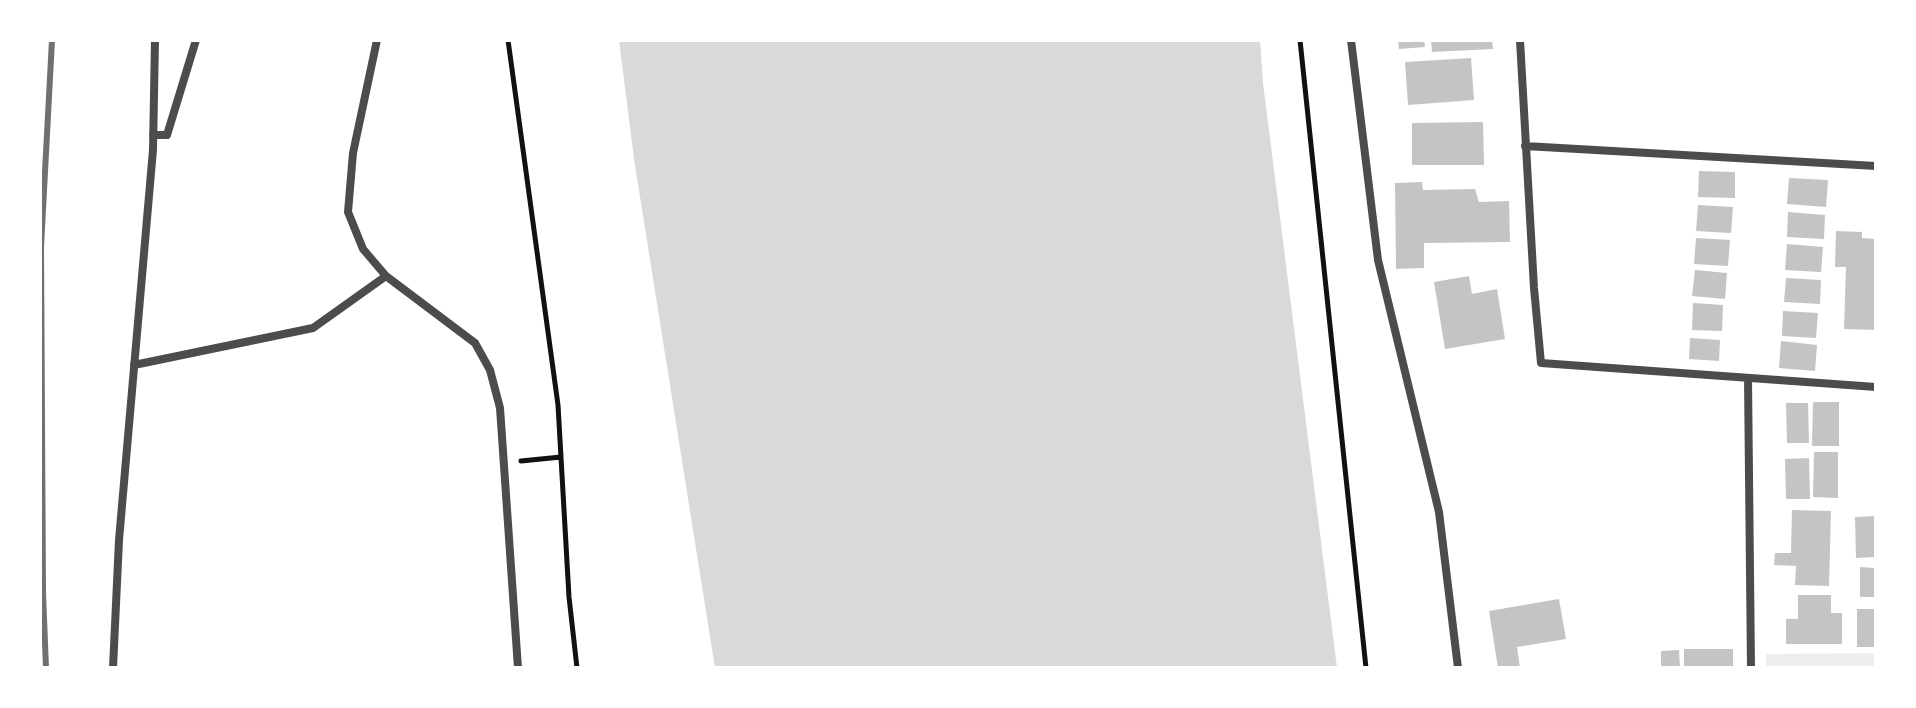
<!DOCTYPE html>
<style>
body{margin:0}
#map{position:relative;width:1916px;height:708px;overflow:hidden;background:#fff;font-family:"DM Sans",sans-serif}
canvas{display:block}
.frame{position:absolute;inset:0;border:42px solid #fff;pointer-events:none}
</style>
<div id="map">
<canvas width="1916" height="708"></canvas>
<div class="frame"></div>
</div>
<script>
const ctx = document.querySelector('canvas').getContext('2d');
ctx.lineJoin = 'round';
function fill(path, color) { ctx.fillStyle = color; ctx.fill(path, 'evenodd'); }
const toPath = rows => new Path2D(rows.map(r => 'M' + r).join(''));
function trace(path, color, width, dash) { ctx.strokeStyle = color; ctx.lineWidth = width; ctx.lineCap = dash ? 'butt' : 'round'; ctx.setLineDash(dash || []); ctx.stroke(path); }
fill(toPath([
 [1876,653,1876,668,1766,668,1766,654]
]), '#eee');
fill(toPath([
 [619,40,1260,40,1263,83,1337,668,715,668,634,159]
]), '#d9d9d9');
fill(toPath([
 [1398,40,1424,40,1425,47,1399,49],
 [1431,40,1492,40,1493,49,1432,52],
 [1471,58,1474,100,1408,105,1405,62],
 [1483,122,1484,165,1412,165,1412,123],
 [1699,171,1735,172,1735,198,1698,197],
 [1789,178,1828,180,1826,207,1787,204],
 [1422,182,1423,190,1475,189,1479,202,1509,201,1510,242,1424,243,1424,268,1396,269,1395,183],
 [1698,205,1733,207,1731,233,1696,231],
 [1788,212,1825,215,1824,239,1787,237],
 [1836,231,1862,232,1862,238,1876,239,1876,330,1844,329,1846,267,1835,267],
 [1696,238,1730,240,1728,266,1694,264],
 [1787,244,1823,247,1821,272,1785,270],
 [1695,270,1727,273,1725,299,1692,296],
 [1469,276,1472,294,1497,289,1505,339,1445,349,1434,282],
 [1786,278,1821,280,1820,304,1784,302],
 [1693,303,1723,305,1722,331,1692,330],
 [1783,311,1818,313,1816,338,1782,336],
 [1690,338,1720,340,1719,361,1689,359],
 [1781,341,1817,345,1815,371,1779,368],
 [1813,402,1839,402,1839,446,1812,446],
 [1786,403,1808,403,1809,443,1787,443],
 [1814,452,1838,452,1838,498,1813,497],
 [1809,458,1810,499,1786,499,1785,459],
 [1792,510,1831,511,1829,586,1795,585,1796,566,1774,565,1775,553,1791,553],
 [1876,516,1876,557,1856,558,1855,517],
 [1860,567,1876,568,1876,597,1860,597],
 [1798,595,1831,595,1831,613,1842,613,1842,644,1786,644,1786,619,1798,619],
 [1559,599,1566,639,1517,647,1520,668,1498,668,1489,611],
 [1857,609,1876,609,1876,647,1857,647],
 [1684,649,1733,649,1733,668,1684,668],
 [1679,650,1680,668,1661,668,1661,651]
]), '#c4c4c4');
trace(toPath([
 [508,40,558,405,569,597,577,668],
 [1300,40,1366,668],
 [521,461,561,457]
]), '#111', 5);
trace(toPath([
 [377,40,353,153,348,212,363,249,386,276,475,343,490,370,500,408,518,668],
 [1351,40,1378,260,1439,512,1458,668],
 [1520,40,1534,288,1541,363,1876,387],
 [153,135,167,135,196,40],
 [1525,146,1876,166],
 [134,365,313,328,386,276],
 [1748,378,1751,668],
 [113,668,119,540,153,150,155,40]
]), '#4c4c4c', 8);
trace(toPath([
 [46,668,43,593,41,247,52,40]
]), '#707070', 6);
</script>
